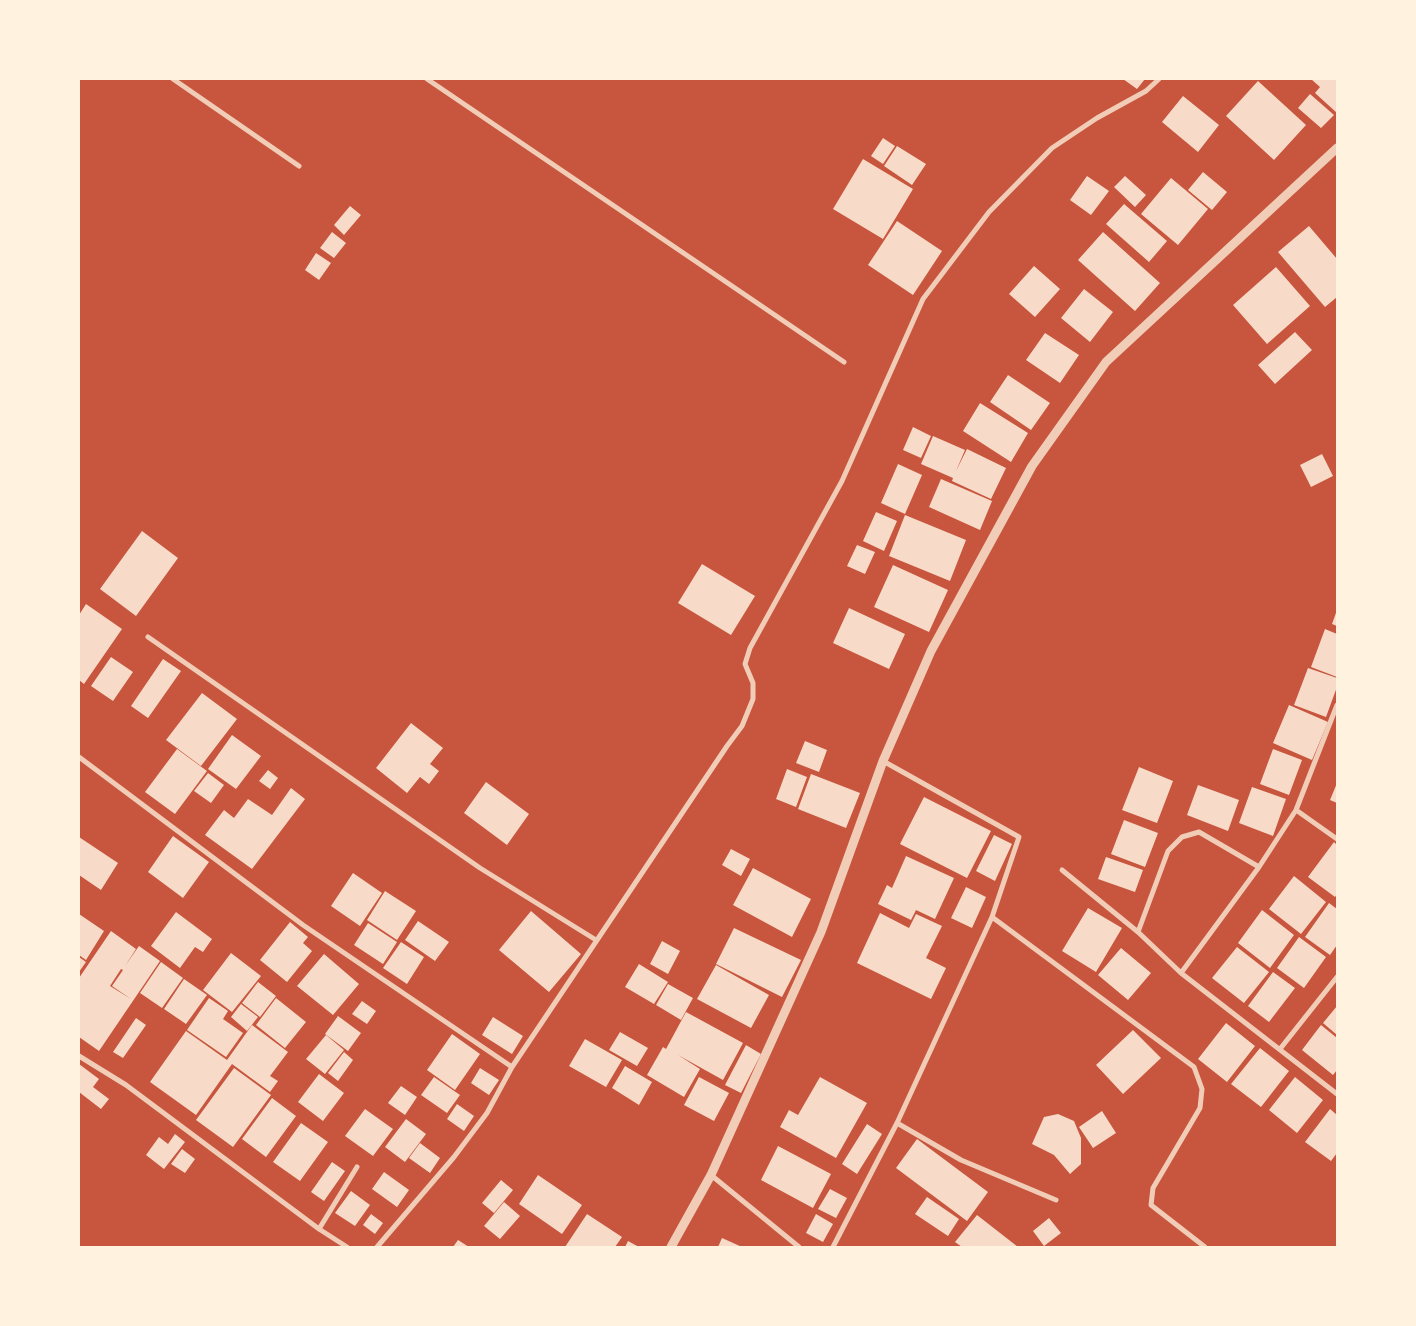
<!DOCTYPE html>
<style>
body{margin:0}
#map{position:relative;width:1416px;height:1326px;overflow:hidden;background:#c8553d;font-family:"Archivo Narrow",sans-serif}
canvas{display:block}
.frame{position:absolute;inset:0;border:80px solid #fff3e0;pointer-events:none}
</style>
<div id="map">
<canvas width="1416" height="1326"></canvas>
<div class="frame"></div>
</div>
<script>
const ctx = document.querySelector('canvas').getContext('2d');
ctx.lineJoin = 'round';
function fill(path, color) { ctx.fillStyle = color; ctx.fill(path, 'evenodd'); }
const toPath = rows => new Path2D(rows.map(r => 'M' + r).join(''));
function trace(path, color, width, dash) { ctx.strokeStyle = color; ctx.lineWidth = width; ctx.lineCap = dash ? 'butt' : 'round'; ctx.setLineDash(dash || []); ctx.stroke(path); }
fill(toPath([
 [1123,79,1145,79,1137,89],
 [1311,79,1337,79,1337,113,1315,93,1320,87],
 [1258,81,1306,125,1274,160,1226,116],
 [1310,94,1334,115,1321,128,1298,108],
 [1183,96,1219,125,1198,152,1162,122],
 [883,138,895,146,883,164,871,156],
 [897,146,926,164,912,185,884,166],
 [863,159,913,189,883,239,833,209],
 [1203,172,1227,192,1212,210,1188,190],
 [1087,176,1109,191,1091,215,1070,200],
 [1125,176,1146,195,1135,207,1114,187],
 [1171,178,1208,209,1178,245,1141,214],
 [1124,204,1167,241,1149,262,1106,224],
 [350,206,361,215,344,235,334,225],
 [897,221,942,251,913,295,868,265],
 [1309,226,1337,259,1337,297,1325,307,1278,252],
 [332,232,346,243,334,258,320,248],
 [1103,232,1160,283,1135,311,1078,260],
 [316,253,331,263,319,280,305,270],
 [1034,266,1060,289,1035,317,1009,294],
 [1276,267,1310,306,1267,344,1233,305],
 [1084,289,1113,312,1090,342,1061,318],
 [1295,332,1312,350,1275,384,1258,365],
 [1045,333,1079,355,1060,383,1026,360],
 [1008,375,1050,403,1031,430,990,402],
 [980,403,1028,433,1011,462,963,431],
 [913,427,931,436,921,458,903,450],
 [933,436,965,450,956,471,967,449,1006,468,991,499,952,481,953,478,921,464],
 [1322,454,1333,476,1311,487,1300,465],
 [898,464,922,475,905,514,881,503],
 [941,479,992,501,980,530,929,507],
 [876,512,897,521,884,551,863,541],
 [905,515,966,540,950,581,889,556],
 [142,531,178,558,136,616,100,589],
 [857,545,875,552,865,574,847,566],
 [702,564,755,596,731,635,678,603],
 [893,565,948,590,929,632,874,607],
 [86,604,122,629,84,684,79,680,79,615],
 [849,608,905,634,889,669,833,643],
 [1337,610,1337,626,1332,624],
 [1325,629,1337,634,1337,677,1311,667],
 [111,657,133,672,113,701,91,686],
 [163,659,181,671,148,718,131,706],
 [1308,668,1337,678,1337,687,1326,717,1294,705],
 [202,693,237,719,201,766,166,740],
 [1289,705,1328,722,1312,760,1273,743],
 [411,723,443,748,430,764,439,771,429,784,420,777,407,793,376,768],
 [232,735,261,756,236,789,208,769],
 [805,741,827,750,819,772,796,763],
 [177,749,207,771,175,814,145,792],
 [1273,749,1302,760,1289,795,1260,784],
 [1139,767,1173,781,1157,823,1122,810],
 [787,769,807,777,796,807,776,799],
 [268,770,278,778,270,789,259,781],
 [208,773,224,785,211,803,194,791],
 [811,774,860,793,846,828,798,809],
 [486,782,529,814,507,845,464,813],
 [1337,783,1337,803,1330,800],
 [1198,785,1239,800,1228,831,1187,815],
 [1252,787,1286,799,1273,836,1239,823],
 [291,788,305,799,252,869,205,835,224,810,234,818,248,799,272,815],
 [924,797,991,831,967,878,900,844],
 [1124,820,1158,833,1145,867,1111,854],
 [994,835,1012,844,995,881,976,871],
 [173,836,209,862,183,898,148,872],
 [79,837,118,863,101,890,79,875],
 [1334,842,1337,845,1337,894,1335,897,1308,877],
 [731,849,750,859,741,876,722,865],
 [906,856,954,878,935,919,916,910,911,920,878,904,887,885,892,888],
 [1106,857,1143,870,1135,892,1098,879],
 [753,868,811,899,792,937,733,905],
 [353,873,382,893,360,926,331,906],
 [1294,876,1326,902,1301,934,1269,909],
 [966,887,986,897,972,928,951,918],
 [385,891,416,911,397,940,367,920],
 [1329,903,1337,909,1337,945,1330,955,1305,937],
 [1088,908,1122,928,1096,972,1062,951],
 [1262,910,1294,935,1270,968,1238,943],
 [531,911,581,954,549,992,499,950],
 [176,912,212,939,203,952,195,947,180,968,151,946],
 [880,913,909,928,916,914,942,926,926,958,946,968,931,999,857,963],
 [79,914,104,931,86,960,79,955],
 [418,921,449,942,435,961,405,940],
 [290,922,308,937,303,943,312,951,287,982,260,960],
 [368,923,397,942,383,964,354,945],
 [734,928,801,960,782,997,716,964],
 [111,931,136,949,125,966,139,946,160,961,99,1051,79,1037,79,978],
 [121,969,123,970,112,986,131,999,110,986],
 [1299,937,1326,957,1304,988,1277,968],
 [662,941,680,951,668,974,650,964],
 [401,942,424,957,407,984,383,968],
 [1237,947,1269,972,1244,1003,1212,978],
 [1121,948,1151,973,1128,1000,1098,975],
 [231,953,261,976,232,1012,203,990],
 [324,954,359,984,333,1015,297,986],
 [79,957,86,962,79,972],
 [161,962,183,978,162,1008,140,993],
 [639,964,668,982,654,1004,625,987],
 [716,965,769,995,751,1028,697,999],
 [1273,972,1295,988,1269,1022,1248,1006],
 [184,979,207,995,186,1024,164,1009],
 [258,982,276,996,260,1017,242,1003],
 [668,984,693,998,681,1020,656,1005],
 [209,998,228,1011,223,1019,243,1033,226,1057,187,1030],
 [276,998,306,1022,285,1048,256,1025],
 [362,1001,376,1011,367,1024,352,1014],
 [241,1004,258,1017,247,1031,231,1017],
 [1337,1006,1337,1035,1323,1023],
 [686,1012,743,1043,723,1080,678,1055,700,1069,684,1097,647,1075,663,1047,666,1049],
 [338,1016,361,1033,348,1051,325,1034],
 [493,1017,523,1036,512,1054,482,1035],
 [136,1018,146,1025,123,1058,113,1052],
 [1226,1023,1255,1046,1227,1082,1198,1059],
 [252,1025,288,1052,270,1076,278,1081,270,1092,232,1064,196,1115,150,1082,186,1031,227,1060],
 [1321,1025,1337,1038,1337,1070,1333,1075,1302,1050],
 [1133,1030,1161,1058,1123,1094,1096,1065],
 [620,1032,648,1048,637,1066,609,1050],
 [452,1034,480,1054,455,1090,427,1070],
 [326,1035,344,1050,325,1074,306,1059],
 [585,1039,622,1060,606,1087,569,1066],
 [746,1045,761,1054,741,1093,725,1085],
 [1260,1048,1289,1071,1261,1107,1231,1084],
 [344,1052,353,1060,338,1081,328,1073],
 [79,1064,99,1079,93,1087,109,1099,101,1109,79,1092],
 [625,1066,652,1082,639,1105,612,1088],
 [234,1068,271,1095,233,1147,196,1120],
 [480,1068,499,1080,489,1095,471,1083],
 [319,1074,344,1093,323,1121,298,1102],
 [434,1077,460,1095,447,1113,421,1095],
 [699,1077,729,1093,714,1121,684,1105],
 [820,1077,867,1103,836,1158,780,1127,789,1110,798,1115],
 [1295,1077,1323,1100,1297,1133,1269,1110],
 [401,1086,417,1097,405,1115,388,1103],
 [272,1098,296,1116,266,1157,242,1139],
 [457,1104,474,1116,464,1131,447,1119],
 [365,1109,393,1129,373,1156,345,1136],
 [1330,1109,1337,1115,1337,1153,1331,1161,1305,1142],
 [1102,1111,1116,1133,1093,1148,1079,1127],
 [1058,1114,1074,1121,1081,1138,1081,1164,1070,1174,1054,1155,1032,1144,1044,1117],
 [406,1119,426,1134,405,1162,385,1147],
 [301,1123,328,1142,300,1181,273,1162],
 [867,1124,882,1134,857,1174,842,1164],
 [175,1134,185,1142,164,1169,146,1155,159,1137,168,1144],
 [917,1139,988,1192,967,1221,896,1168],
 [420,1143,440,1158,430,1173,409,1158],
 [778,1146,831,1174,813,1208,761,1180],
 [182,1149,195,1159,185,1173,171,1164],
 [332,1162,345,1171,324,1201,311,1192],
 [384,1172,409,1190,397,1207,372,1189],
 [538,1175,582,1205,562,1234,519,1204],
 [501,1180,513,1190,494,1213,482,1203],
 [830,1189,847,1198,836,1218,818,1209],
 [351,1191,370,1205,355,1226,335,1213],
 [927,1197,959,1219,948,1236,915,1214],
 [504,1202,520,1216,500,1239,484,1226],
 [371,1214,383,1223,375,1234,363,1225],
 [587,1214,622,1237,615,1247,565,1247],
 [816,1214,833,1224,823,1242,806,1233],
 [977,1215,1018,1247,962,1247,955,1242],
 [1049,1218,1061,1233,1044,1246,1033,1231],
 [722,1238,742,1247,718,1247],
 [458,1240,469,1247,453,1247],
 [628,1241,639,1247,625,1247]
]), '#f7dbc8');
trace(toPath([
 [173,79,299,166],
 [427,79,844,362],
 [148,637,480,868,596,940],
 [79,757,303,925,512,1067],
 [1296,810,1337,839],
 [1062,870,1138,932,1181,973,1337,1094],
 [992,917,1194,1067,1202,1089,1200,1108,1153,1188,1151,1205,1205,1247],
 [1138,932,1168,851,1182,837,1199,832,1259,867],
 [1181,973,1259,867,1296,810,1337,705],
 [1280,1049,1337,977],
 [79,1056,126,1085,319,1229,347,1247],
 [897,1123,961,1160,1056,1200],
 [711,1175,799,1247],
 [319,1229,357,1167],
 [377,1247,454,1157,487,1113,512,1067,727,746,742,726,753,699,753,683,745,664,750,648,842,481,923,299,989,212,1052,148,1097,118,1146,91,1159,79],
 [833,1247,897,1123,992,917,1019,837,883,761]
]), '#f1ccb7', 5);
trace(toPath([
 [671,1247,711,1175,821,932,883,761,931,651,1032,466,1106,362,1337,148]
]), '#f1ccb7', 9);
</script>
